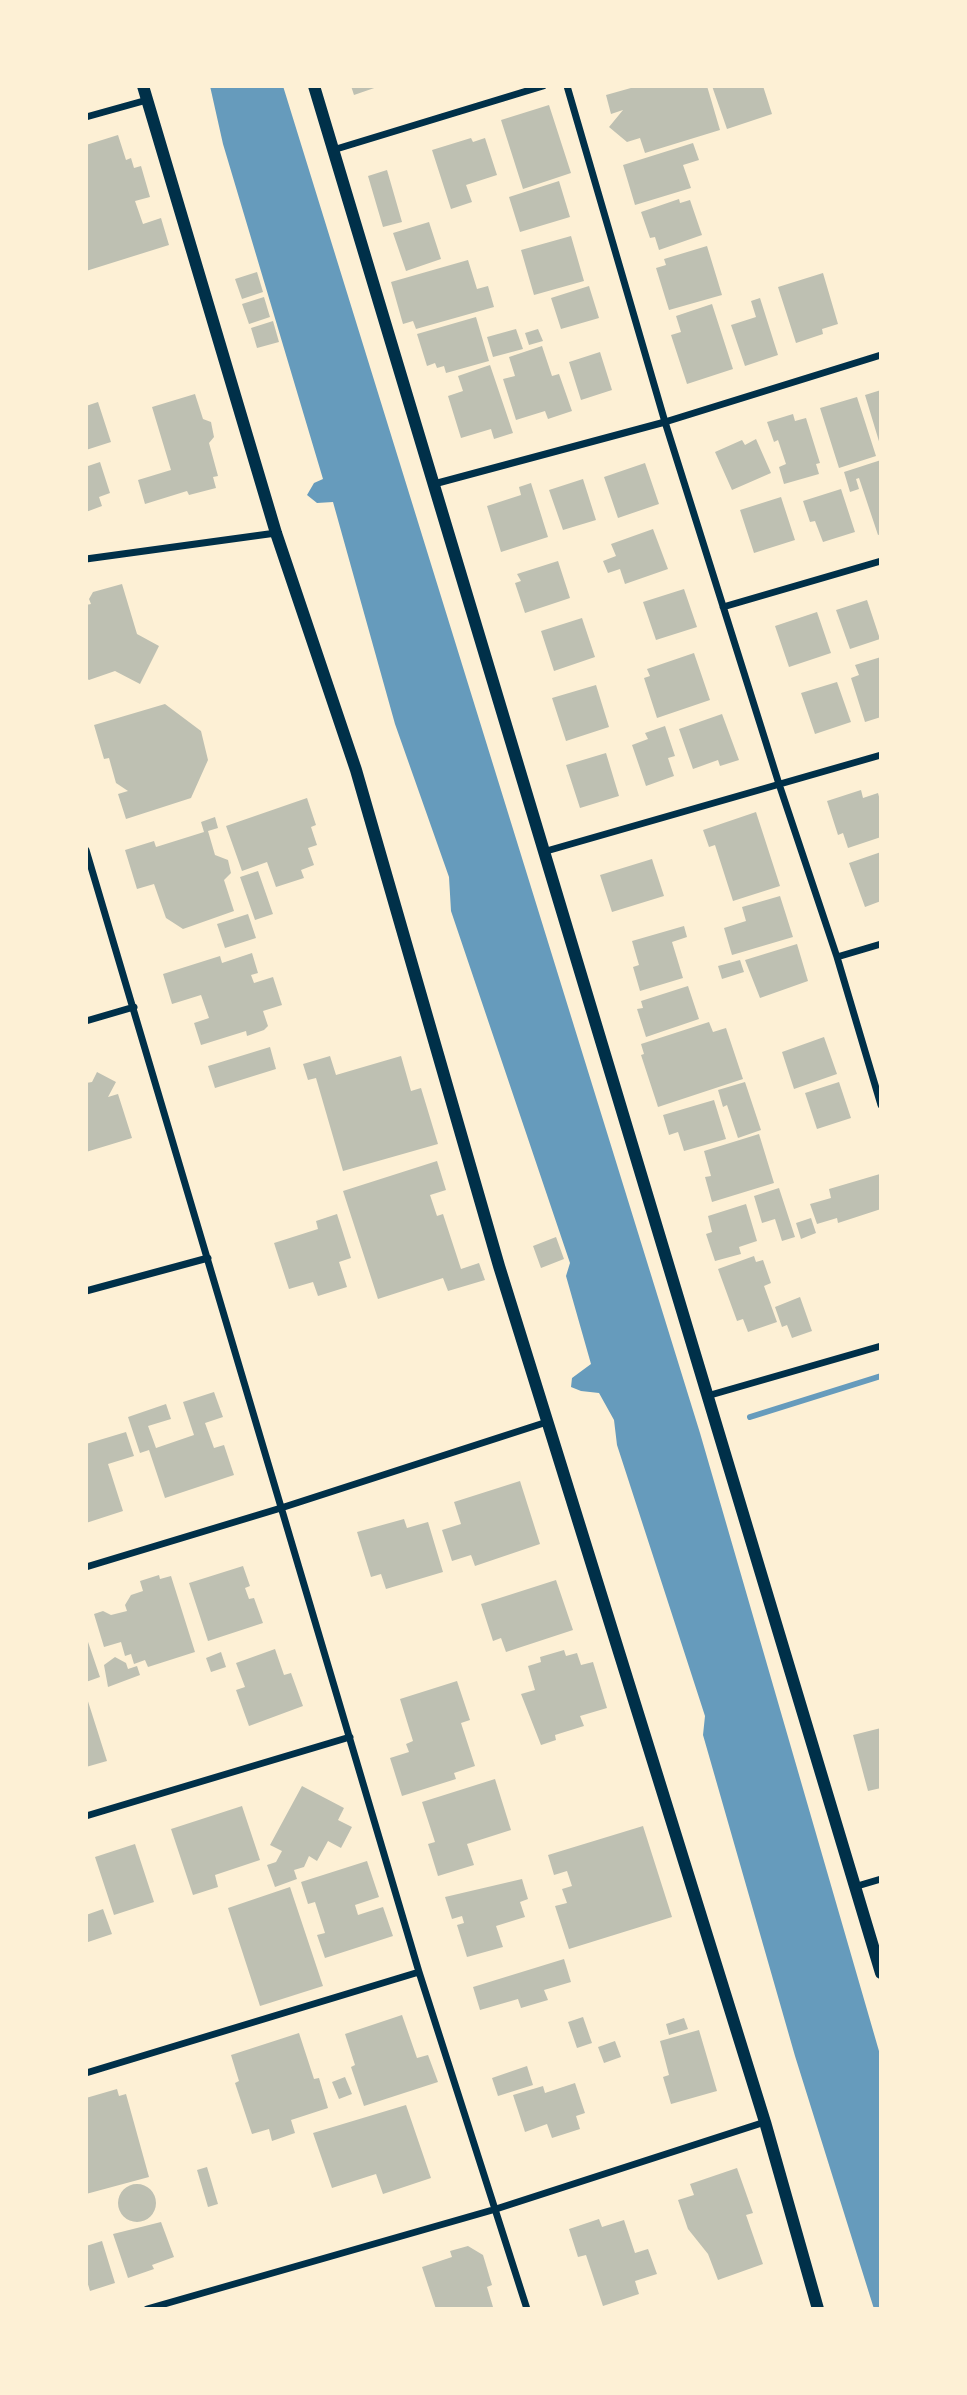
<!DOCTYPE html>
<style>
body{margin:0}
#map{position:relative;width:967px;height:2395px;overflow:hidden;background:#fdf0d5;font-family:Roboto,sans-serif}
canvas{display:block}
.frame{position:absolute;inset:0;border:88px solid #fdf0d5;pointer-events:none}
</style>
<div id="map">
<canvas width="967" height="2395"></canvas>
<div class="frame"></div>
</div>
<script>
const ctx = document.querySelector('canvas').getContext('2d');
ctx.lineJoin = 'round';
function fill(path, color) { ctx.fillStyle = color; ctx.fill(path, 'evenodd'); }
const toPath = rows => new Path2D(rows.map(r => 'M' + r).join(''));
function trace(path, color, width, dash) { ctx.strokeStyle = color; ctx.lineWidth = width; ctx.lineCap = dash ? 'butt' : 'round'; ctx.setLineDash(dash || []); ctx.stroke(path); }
fill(toPath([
 [210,86,283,86,700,1433,881,2058,881,2309,874,2309,795,2056,703,1735,705,1716,617,1445,614,1420,599,1393,581,1391,571,1387,572,1378,591,1364,566,1276,570,1263,451,911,449,877,395,724,333,502,317,503,307,495,314,483,323,479,223,144]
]), '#669bbc');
trace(toPath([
 [750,1417,881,1376]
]), '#669bbc', 6);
fill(toPath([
 [351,86,380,86,354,95],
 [638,86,707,86,720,130,645,153,640,138,627,142,609,127,623,110,611,114,606,95],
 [712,86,763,86,772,114,727,129],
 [549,105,571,173,523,189,501,120],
 [118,135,126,160,131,158,134,168,141,166,150,197,135,201,143,224,161,218,169,245,86,271,86,145],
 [471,138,473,142,485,138,497,175,466,185,472,202,451,209,432,150],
 [693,143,699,160,683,165,691,188,635,205,623,165],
 [387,170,402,222,383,227,368,176],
 [559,181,570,217,520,232,509,197],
 [679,199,680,203,690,200,702,235,659,250,655,237,650,238,641,212],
 [429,222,441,259,406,271,393,233],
 [571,236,584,281,534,295,521,250],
 [707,246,722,295,669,310,656,268,666,265,664,259],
 [468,260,477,289,488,286,494,307,416,329,413,321,403,324,391,282],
 [257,272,263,292,242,299,235,279],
 [823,273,838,324,822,329,823,334,796,343,778,287],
 [589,286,599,318,561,329,551,298],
 [264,297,270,317,249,324,242,304],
 [760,298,778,355,745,366,731,325,756,317,751,301],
 [712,304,733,369,687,384,671,335,681,332,676,316],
 [476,317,489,361,446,373,444,366,437,368,435,363,427,366,417,334],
 [273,321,279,342,257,348,251,328],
 [516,329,523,349,493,357,487,337],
 [538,329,543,341,529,345,525,333],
 [542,346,552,376,559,374,572,411,548,419,545,411,516,420,503,379,515,376,509,357],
 [600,352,612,390,581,400,569,362],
 [490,365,513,433,494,439,491,429,461,438,448,396,463,391,458,376],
 [881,390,881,448,865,395],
 [195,394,203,419,211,422,214,437,209,443,218,476,213,477,216,488,189,495,187,491,145,504,138,480,171,470,152,407],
 [857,397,876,456,839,468,820,408],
 [98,402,111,442,86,450,86,406],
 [793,414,795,421,806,418,820,463,816,464,819,474,784,484,779,467,786,464,778,440,774,442,767,422],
 [756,439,771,473,732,490,715,452,742,440,745,445],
 [881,460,881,534,878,535,859,478,856,479,859,489,850,492,844,472],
 [86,461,88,466,100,462,110,493,99,497,102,506,86,512],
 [645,463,659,504,618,518,604,477],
 [583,479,596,520,563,530,549,490],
 [531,483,548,537,501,552,487,506,521,495,519,487],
 [841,489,855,532,823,542,815,521,810,522,803,501],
 [781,497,795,540,754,553,740,510],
 [653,529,668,569,625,584,620,569,608,573,603,561,616,556,611,544],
 [558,561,570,598,525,613,515,583,521,581,517,574],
 [122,584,137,634,159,646,140,684,115,671,89,680,86,678,86,605,91,604,89,599,93,592],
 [684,589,697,627,656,640,643,602],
 [867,600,880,639,850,649,836,610],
 [817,612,831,653,789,667,775,626],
 [582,618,595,657,554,671,541,631],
 [694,653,710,700,657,718,644,678,650,676,647,669],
 [881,657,881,717,865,722,851,678,859,675,855,665],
 [837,682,851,722,815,734,801,693],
 [596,685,609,727,566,741,552,698],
 [165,704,201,731,208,760,191,798,126,819,118,794,128,791,116,783,109,758,104,759,94,725],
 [722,714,739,760,720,766,718,760,693,769,679,729],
 [665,726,675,756,668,758,674,776,646,786,632,745,648,739,645,733],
 [606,753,619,796,580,808,566,765],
 [861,790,863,798,878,793,881,804,881,837,848,848,843,833,838,835,827,801],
 [307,798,316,825,311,827,317,845,308,848,314,865,301,870,304,878,276,887,267,862,242,871,226,826],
 [756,812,780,886,733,901,715,845,709,847,703,830],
 [215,817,218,828,208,831,215,855,228,860,231,873,224,880,234,911,183,929,166,918,154,884,137,889,125,850,154,841,156,847,204,832,201,822],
 [881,852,881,901,865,907,849,863],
 [652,859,664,896,612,912,600,875],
 [258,871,273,914,255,920,240,877],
 [780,896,793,937,732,955,724,928,746,921,742,907],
 [248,914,256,938,225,948,217,924],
 [684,926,687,937,672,942,683,978,640,991,633,967,639,965,632,941],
 [797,944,808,981,760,998,745,960],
 [252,953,258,973,251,975,254,983,273,977,282,1005,263,1011,268,1026,264,1030,247,1036,246,1031,201,1045,194,1023,209,1018,201,995,172,1004,163,974,220,956,222,963],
 [740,960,744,972,722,979,718,966],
 [688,986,699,1019,646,1037,637,1009,643,1008,641,1001],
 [709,1022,713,1032,726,1028,743,1079,658,1107,641,1055,644,1054,641,1044],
 [824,1037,837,1074,794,1089,782,1052],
 [270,1047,276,1069,215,1088,208,1066],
 [330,1056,336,1075,401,1056,411,1091,421,1088,438,1144,343,1171,316,1078,308,1080,303,1064],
 [97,1072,116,1082,108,1097,118,1094,132,1138,86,1152,86,1083,92,1082],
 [745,1082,761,1130,738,1138,727,1105,723,1107,718,1090],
 [839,1082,851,1118,817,1129,805,1093],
 [714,1100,726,1139,684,1151,678,1132,669,1135,663,1115],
 [759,1134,774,1183,712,1202,705,1177,711,1176,704,1151],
 [437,1161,446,1190,430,1195,437,1216,443,1214,461,1269,479,1263,485,1280,448,1291,443,1278,378,1299,343,1191],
 [880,1174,881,1209,838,1223,837,1218,817,1224,810,1204,831,1198,829,1189],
 [779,1188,795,1237,782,1241,775,1219,762,1223,754,1196],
 [746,1204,757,1241,739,1247,741,1254,715,1261,706,1234,712,1232,708,1216],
 [337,1214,351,1258,339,1262,347,1287,318,1296,313,1282,289,1289,274,1243,318,1229,316,1221],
 [811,1218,816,1233,801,1239,796,1223],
 [556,1237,564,1259,541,1268,533,1246],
 [754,1256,756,1262,763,1260,771,1283,764,1286,777,1322,748,1332,743,1319,737,1321,718,1269],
 [800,1297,812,1331,792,1338,787,1325,782,1327,775,1307],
 [214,1392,223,1417,205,1423,214,1448,224,1445,234,1475,165,1498,149,1450,140,1453,128,1417,166,1404,171,1419,148,1426,156,1448,194,1435,183,1402],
 [126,1432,134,1456,108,1464,123,1511,86,1523,86,1444],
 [520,1481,540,1544,475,1566,471,1555,452,1561,442,1530,461,1524,454,1502],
 [404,1519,407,1528,428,1522,443,1572,386,1589,381,1574,371,1577,357,1532],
 [243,1566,250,1586,245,1588,249,1599,254,1598,263,1623,208,1641,189,1583],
 [159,1575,160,1579,171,1576,195,1652,148,1667,145,1660,134,1664,131,1654,125,1656,121,1642,104,1647,94,1614,103,1611,111,1615,127,1611,125,1605,131,1595,143,1591,140,1581],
 [556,1580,573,1630,506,1652,501,1638,493,1641,481,1604],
 [86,1636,100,1677,86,1682],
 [275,1649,284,1675,291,1673,303,1706,249,1726,236,1690,245,1687,236,1663],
 [564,1650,566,1656,577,1653,581,1665,593,1662,607,1708,580,1716,584,1726,555,1735,556,1740,541,1745,521,1694,535,1690,528,1666,541,1662,540,1657],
 [221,1652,226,1667,211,1672,206,1658],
 [115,1657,126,1663,128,1669,137,1666,140,1675,108,1687,104,1665],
 [457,1681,470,1720,461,1723,475,1766,454,1773,456,1779,402,1796,390,1758,409,1752,406,1744,413,1741,400,1699],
 [86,1695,107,1761,86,1767],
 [881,1728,881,1788,868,1791,853,1735],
 [495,1779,511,1830,467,1844,474,1865,438,1876,428,1844,435,1842,422,1802],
 [302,1786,344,1808,338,1820,352,1827,341,1848,328,1841,317,1861,309,1856,304,1867,294,1870,297,1879,275,1887,267,1865,276,1862,282,1851,270,1845],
 [242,1806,260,1860,215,1875,218,1887,193,1895,171,1829],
 [643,1826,672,1917,569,1949,555,1906,567,1903,562,1889,572,1886,567,1871,554,1875,548,1855],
 [135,1844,154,1902,114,1915,95,1857],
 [367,1861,379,1897,355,1905,358,1915,383,1907,393,1936,325,1958,317,1935,325,1933,315,1902,308,1904,301,1882],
 [522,1879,528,1899,520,1902,525,1917,496,1926,503,1947,467,1957,457,1925,464,1923,462,1916,452,1919,445,1897],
 [290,1887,323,1986,260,2006,228,1908],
 [103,1909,112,1934,88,1942,86,1915],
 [564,1959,571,1982,544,1990,548,2000,521,2008,518,1999,480,2010,473,1987],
 [402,2015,417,2058,428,2055,438,2082,364,2106,351,2067,355,2065,345,2034],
 [583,2017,592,2043,577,2048,568,2022],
 [684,2018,688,2029,669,2035,666,2024],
 [699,2030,717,2091,671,2104,663,2077,669,2075,660,2041],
 [299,2033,314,2079,319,2078,328,2108,291,2120,295,2133,272,2141,269,2129,252,2134,235,2083,239,2081,231,2055],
 [615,2041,621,2057,604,2063,598,2047],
 [527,2066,533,2085,498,2096,492,2078],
 [345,2077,352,2094,339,2099,332,2082],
 [575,2083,585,2113,576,2116,580,2129,552,2138,547,2124,525,2132,513,2095,543,2086,545,2093],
 [117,2089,119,2096,126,2094,149,2177,86,2194,86,2098],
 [406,2105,431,2178,383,2194,376,2174,332,2188,313,2133],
 [207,2167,218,2204,208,2207,197,2170],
 [737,2168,753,2213,746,2215,763,2264,718,2280,708,2254,688,2229,678,2200,694,2195,690,2184],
 '118 2203a19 19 0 1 1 38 0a19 19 0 1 1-38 0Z',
 [599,2219,602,2227,624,2220,635,2253,648,2249,657,2274,635,2281,639,2294,603,2306,586,2255,578,2257,569,2229],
 [161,2222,174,2257,152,2265,154,2269,128,2278,113,2234],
 [102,2241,115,2283,90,2291,86,2278,86,2246],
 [468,2246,483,2255,492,2285,487,2287,493,2307,436,2309,422,2267,452,2257,450,2251]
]), '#bec0b2');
trace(toPath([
 [567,86,665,422,779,784,837,957,881,1105],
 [86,117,147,100],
 [333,150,543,86],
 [434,484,665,422,881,355],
 [86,559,276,533],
 [723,607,881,561],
 [86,850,419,1972,527,2309],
 [543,852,881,755],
 [837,957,881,944],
 [86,1021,134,1007],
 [86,1291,208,1258],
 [707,1396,881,1346],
 [86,1567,281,1508,547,1422],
 [86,1816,350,1737],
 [854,1887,881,1879],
 [86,2073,419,1972],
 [147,2309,496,2209,765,2122]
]), '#003049', 7);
trace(toPath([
 [143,86,276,533,356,770,499,1266,765,2122,818,2309],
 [314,86,881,1973]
]), '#003049', 12);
</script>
